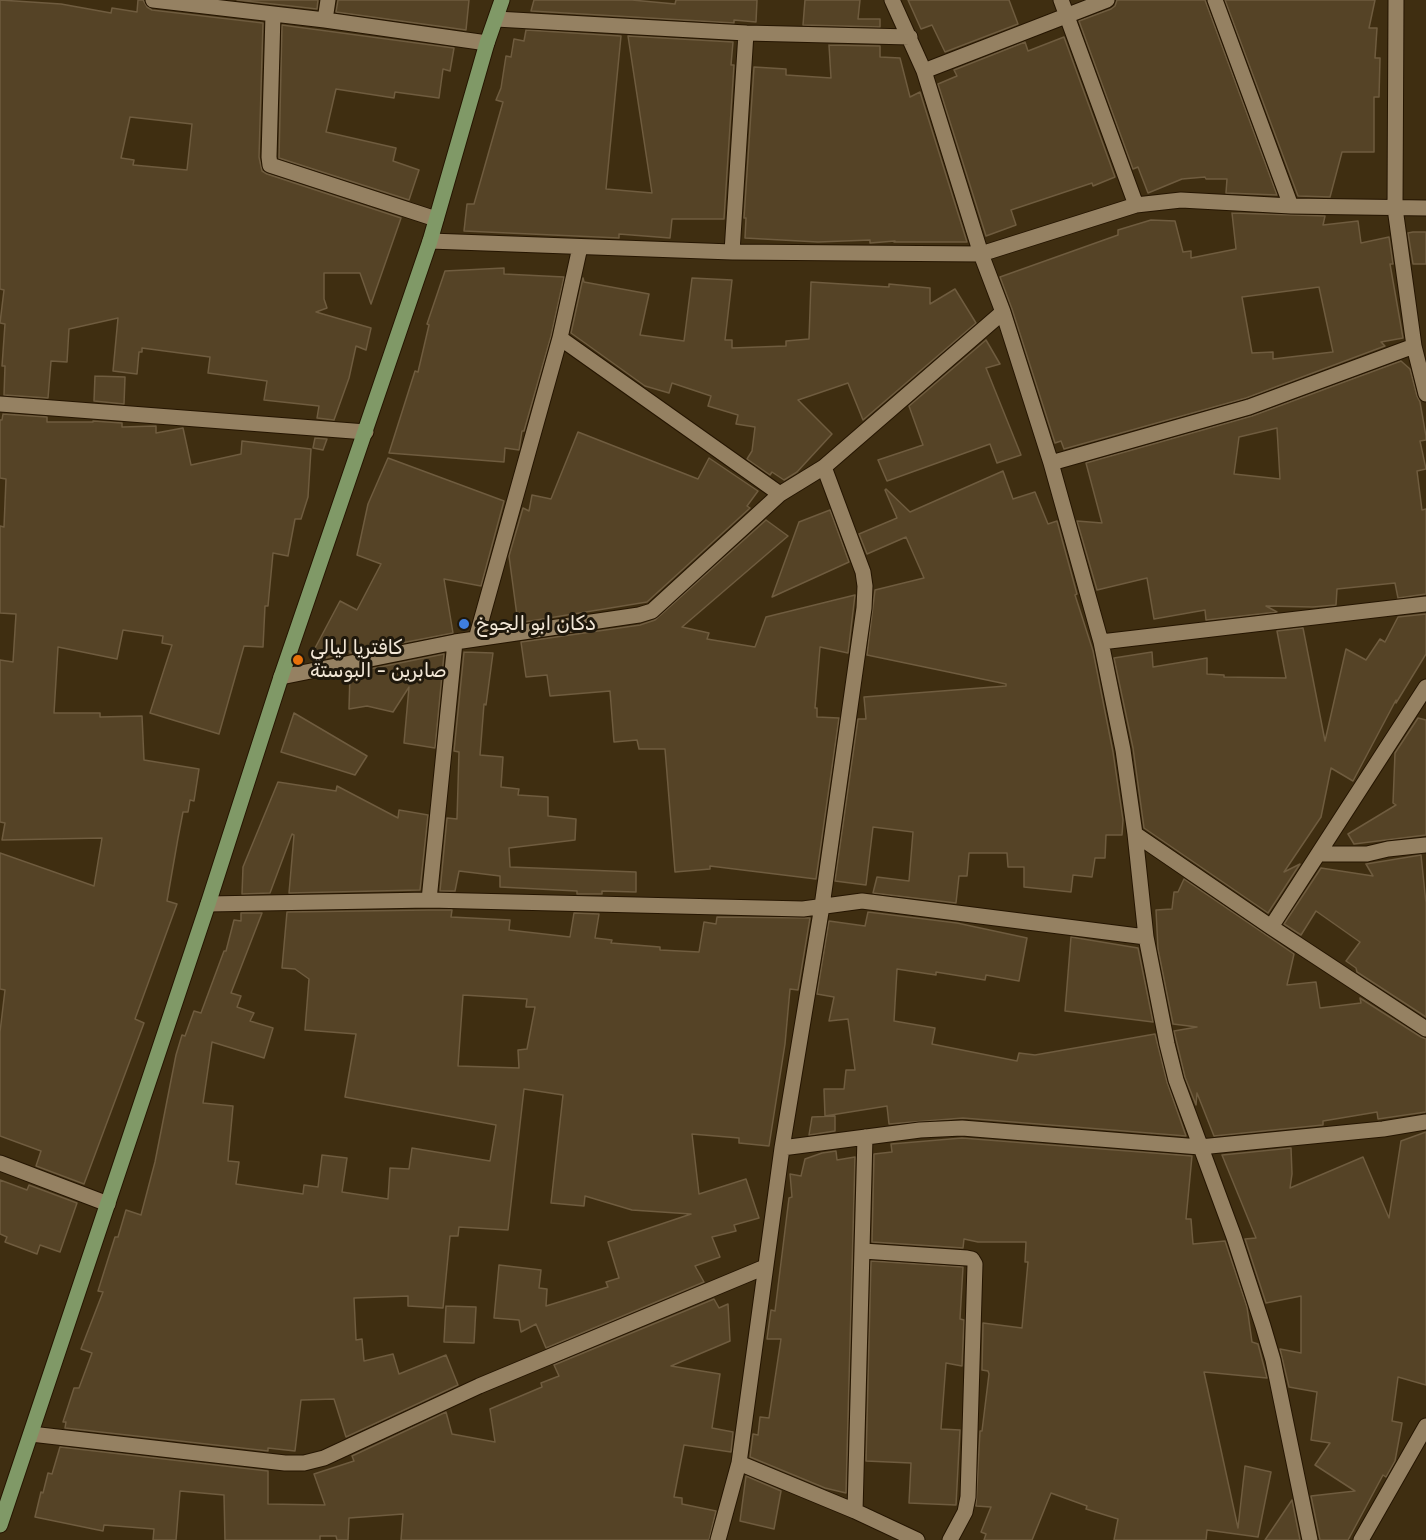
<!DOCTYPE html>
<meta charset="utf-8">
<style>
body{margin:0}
canvas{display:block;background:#3f2e11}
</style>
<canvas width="1426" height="1540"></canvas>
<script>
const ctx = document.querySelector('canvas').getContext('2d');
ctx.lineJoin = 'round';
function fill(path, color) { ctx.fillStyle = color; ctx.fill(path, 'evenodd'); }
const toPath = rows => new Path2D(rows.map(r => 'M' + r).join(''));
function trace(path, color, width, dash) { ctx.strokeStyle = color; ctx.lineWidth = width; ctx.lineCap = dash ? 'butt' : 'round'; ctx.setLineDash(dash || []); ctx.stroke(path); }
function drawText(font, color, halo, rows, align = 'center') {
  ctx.font = font + ' Rubik,"Noto Sans Arabic",sans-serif'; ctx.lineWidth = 6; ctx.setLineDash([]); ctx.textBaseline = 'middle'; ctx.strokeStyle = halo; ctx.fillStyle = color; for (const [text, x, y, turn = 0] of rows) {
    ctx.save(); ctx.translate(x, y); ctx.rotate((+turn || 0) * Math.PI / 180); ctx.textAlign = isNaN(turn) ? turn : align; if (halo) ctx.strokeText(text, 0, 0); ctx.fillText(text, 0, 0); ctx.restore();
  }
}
const building = toPath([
 [0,0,61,4,111,13,112,8,137,12,138,0,143,0,147,7,152,10,263,23,259,157,262,171,267,174,401,218,371,304,360,273,324,273,324,299,327,308,316,312,371,328,366,350,356,346,349,378,334,420,317,418,319,406,264,400,267,381,208,373,210,357,142,348,142,352,139,352,137,374,113,371,118,318,69,329,67,362,51,361,48,398,4,395,5,366,2,366,5,324,0,323,4,290,0,289,0,0],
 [130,117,192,124,187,170,133,165,134,160,121,158,130,117],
 [237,0,318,0,317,9,237,0],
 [338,0,469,0,466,30,336,12,338,0],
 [534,0,632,0,675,4,676,0,757,0,756,22,734,20,734,23,531,11,534,0],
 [805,0,860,0,858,19,880,19,880,27,803,25,805,0],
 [908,0,1009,0,1018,24,945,52,932,25,921,29,908,0],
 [1117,0,1205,0,1277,195,1226,193,1227,179,1206,179,1205,177,1182,179,1148,193,1138,167,1133,169,1079,21,1111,9,1115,6,1117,0],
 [1225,0,1375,0,1369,28,1377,28,1375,58,1380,58,1379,97,1374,97,1374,152,1342,152,1330,197,1298,196,1225,0],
 [282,25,454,48,450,71,443,69,439,98,395,92,394,98,336,89,326,132,396,148,393,161,419,170,409,200,279,158,282,25],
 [526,30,621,36,606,189,652,193,628,36,733,42,731,65,734,65,724,219,672,219,670,238,619,234,619,238,464,231,467,204,474,204,503,102,496,100,501,88,506,56,511,57,514,39,524,41,526,30],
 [1064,37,1115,177,1093,186,1092,183,1011,210,1016,225,986,236,938,84,957,76,954,70,1025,42,1028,51,1064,37],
 [829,45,880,46,880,57,900,58,910,97,920,92,967,242,894,242,895,241,870,243,870,240,818,242,745,238,746,218,744,218,754,67,786,69,786,75,831,78,829,45],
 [1232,213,1325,216,1323,225,1358,221,1361,243,1389,237,1393,264,1390,264,1403,338,1381,342,1385,346,1246,398,1064,449,1061,441,1055,443,1012,309,1000,277,1118,235,1118,230,1151,220,1175,221,1183,252,1191,251,1191,258,1236,249,1232,213],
 [1319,287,1333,352,1273,359,1273,352,1252,353,1242,297,1319,287],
 [1413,232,1426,232,1426,264,1413,264,1408,233,1413,232],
 [504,268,504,274,564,277,551,336,524,431,522,431,519,450,505,448,504,462,389,453,415,371,418,372,429,325,427,324,445,271,504,268],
 [583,278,584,282,649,294,640,335,684,341,692,278,732,280,725,340,732,340,732,348,786,346,786,341,809,339,811,282,889,287,889,284,930,288,930,304,955,289,976,323,863,420,848,383,798,400,832,434,797,472,784,480,772,472,770,475,747,459,752,451,755,427,736,424,738,415,708,406,711,396,672,383,669,393,645,386,571,333,583,278],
 [986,340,1000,364,986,368,1021,455,997,463,990,444,887,481,878,460,923,445,909,406,986,340],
 [1401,361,1410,369,1417,396,1420,402,1426,436,1426,440,1420,441,1426,469,1417,471,1422,510,1426,509,1426,594,1398,598,1395,583,1337,589,1336,605,1313,607,1266,606,1277,612,1206,620,1205,610,1154,619,1147,578,1097,590,1077,521,1102,523,1086,463,1252,416,1401,361],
 [1277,428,1280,479,1234,474,1239,437,1277,428],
 [95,376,125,377,124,404,94,401,95,376],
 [3,414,47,417,47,422,93,422,93,421,122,423,122,427,156,426,156,433,183,428,191,465,241,454,242,441,311,449,308,497,301,519,295,519,288,556,273,553,268,606,265,606,263,647,244,646,219,734,150,713,172,645,162,643,163,636,123,630,117,659,58,647,54,713,100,713,100,717,142,716,144,760,199,769,194,801,190,800,188,812,183,812,178,838,167,901,177,904,135,1019,144,1023,84,1184,36,1166,41,1151,0,1136,0,1032,5,990,0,989,0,853,94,886,102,838,2,840,5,823,0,822,0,660,13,662,16,614,0,613,0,526,4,527,6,479,0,478,0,420,2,420,3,414],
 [578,432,698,479,709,458,758,491,747,506,750,508,647,602,518,623,509,556,523,508,529,511,532,495,551,499,578,432],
 [315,438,327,439,323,450,313,448,315,438],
 [388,458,504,501,481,586,444,579,453,633,350,653,350,651,326,658,314,650,340,601,357,610,381,564,357,555,368,504,388,458],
 [1003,471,1013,499,1035,492,1048,524,1057,521,1077,594,1075,595,1093,651,1113,752,1123,820,1122,835,1106,835,1105,858,1095,858,1092,877,1073,875,1071,892,1024,887,1024,867,1008,867,1007,853,969,853,967,876,959,876,956,903,873,893,877,877,909,881,913,832,873,827,866,885,835,881,858,719,866,719,864,697,1006,686,1006,684,867,655,875,590,924,578,906,537,867,554,859,534,897,518,885,490,886,489,910,512,1003,471],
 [830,510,849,562,772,597,799,522,830,510],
 [766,520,788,536,682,627,709,633,707,639,755,647,766,617,855,595,848,653,820,647,815,708,817,708,817,717,839,718,816,879,710,866,710,869,675,872,665,749,639,749,637,740,614,742,610,691,550,696,547,675,526,677,521,642,640,625,655,620,766,520],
 [1426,614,1426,654,1396,703,1396,700,1353,781,1331,768,1321,817,1284,872,1300,864,1268,913,1144,828,1133,748,1114,658,1152,652,1153,667,1207,658,1207,674,1224,675,1224,677,1286,678,1277,631,1303,628,1325,741,1346,649,1366,660,1380,639,1385,642,1398,617,1426,614],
 [464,652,493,653,486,705,484,704,480,755,503,757,501,787,519,789,518,795,548,797,548,816,576,819,575,840,509,848,510,867,636,872,636,892,602,891,602,894,577,894,577,891,500,887,500,876,459,871,455,891,440,891,447,818,457,819,459,752,454,751,464,652],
 [444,654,435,748,404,743,409,687,393,712,367,706,349,709,350,673,444,654],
 [294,713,367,756,355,775,281,752,294,713],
 [1418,718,1426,720,1426,835,1354,844,1348,834,1396,805,1393,803,1395,753,1418,718],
 [278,782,336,791,337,786,398,818,399,810,428,815,420,890,289,893,294,835,292,834,270,893,242,894,243,867,278,782],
 [1421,855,1426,903,1426,1017,1357,972,1356,968,1346,961,1360,942,1316,911,1301,935,1284,924,1321,868,1373,876,1366,864,1421,855],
 [1184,879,1294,954,1287,985,1316,982,1320,1008,1361,1003,1360,998,1421,1037,1426,1039,1426,1112,1378,1119,1377,1112,1323,1121,1323,1125,1214,1136,1197,1093,1196,1105,1185,1077,1174,1031,1197,1027,1173,1024,1158,949,1156,910,1172,909,1174,892,1178,892,1184,879],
 [429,910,452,910,451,917,510,920,509,930,570,937,574,913,599,914,595,938,612,940,611,943,660,947,660,950,699,952,704,922,716,924,717,917,810,918,798,990,790,989,785,1044,769,1146,739,1143,739,1138,692,1134,699,1194,746,1179,759,1218,734,1225,736,1231,712,1237,720,1257,695,1266,704,1282,546,1348,536,1324,521,1332,519,1320,494,1318,499,1265,541,1270,539,1288,547,1289,546,1306,608,1287,606,1282,619,1278,608,1242,691,1214,632,1210,585,1196,584,1206,551,1203,563,1095,524,1089,508,1230,459,1227,458,1236,450,1236,443,1308,408,1306,408,1296,354,1298,356,1340,362,1339,364,1361,393,1354,399,1374,446,1355,458,1385,346,1437,334,1399,301,1400,295,1451,268,1448,268,1451,65,1428,66,1422,63,1422,74,1388,79,1388,92,1353,81,1349,103,1292,98,1291,115,1237,118,1237,126,1210,141,1215,155,1162,176,1055,182,1035,185,1036,194,1011,201,1013,224,951,226,951,234,920,241,921,241,913,262,913,231,993,241,996,237,1007,254,1013,250,1021,273,1028,264,1058,212,1042,203,1103,233,1106,228,1161,239,1162,236,1184,303,1194,304,1185,318,1187,322,1155,347,1158,342,1192,388,1199,390,1168,409,1169,412,1148,490,1161,496,1125,345,1097,356,1034,305,1030,309,979,295,969,282,968,287,912,429,910],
 [463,995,527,999,526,1007,535,1007,527,1049,518,1050,519,1068,458,1066,463,995],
 [868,912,957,923,1027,938,1019,981,986,975,985,980,936,972,936,975,897,969,894,1021,935,1028,932,1044,1017,1061,1019,1053,1035,1055,1155,1034,1167,1082,1186,1136,963,1118,889,1124,887,1106,825,1116,824,1089,844,1089,846,1070,855,1070,848,1019,829,1021,834,997,817,994,829,921,865,926,868,912],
 [1071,937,1138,948,1153,1022,1065,1011,1071,937],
 [835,1116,835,1131,809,1135,812,1117,835,1116],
 [1426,1132,1426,1385,1398,1377,1392,1421,1402,1423,1395,1461,1386,1477,1383,1475,1348,1540,1320,1540,1311,1496,1355,1491,1315,1465,1330,1443,1311,1440,1317,1392,1289,1387,1280,1349,1301,1353,1301,1296,1266,1303,1245,1239,1256,1238,1222,1155,1291,1148,1292,1174,1290,1188,1363,1157,1389,1218,1401,1141,1426,1132],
 [962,1138,1192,1156,1186,1219,1191,1219,1193,1244,1225,1241,1247,1307,1252,1342,1258,1344,1267,1378,1204,1372,1238,1528,1245,1466,1271,1472,1258,1537,1207,1530,1206,1540,1114,1540,1118,1519,1086,1509,1087,1506,1051,1493,1032,1540,984,1540,986,1534,981,1532,991,1507,976,1506,980,1431,982,1431,989,1374,988,1371,982,1370,983,1323,1022,1328,1028,1262,1025,1262,1026,1242,978,1242,964,1239,963,1248,872,1242,874,1154,892,1152,891,1144,962,1138],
 [836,1151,837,1160,855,1157,846,1493,825,1488,750,1457,753,1434,758,1435,760,1417,769,1418,781,1339,767,1339,771,1310,775,1311,789,1198,792,1197,790,1174,801,1176,805,1159,822,1153,836,1151],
 [0,1180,27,1190,29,1185,77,1203,60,1252,40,1245,37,1254,5,1242,7,1237,0,1234,0,1180],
 [871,1261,963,1267,960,1319,964,1320,962,1366,946,1363,941,1429,960,1430,956,1505,909,1503,911,1463,866,1461,871,1261],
 [714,1299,719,1308,728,1304,730,1341,671,1366,720,1374,712,1428,733,1432,731,1452,684,1445,674,1497,682,1498,682,1504,716,1511,709,1540,401,1540,403,1514,349,1518,348,1540,337,1540,336,1536,320,1536,320,1540,225,1540,224,1495,180,1491,176,1540,153,1540,154,1529,104,1525,103,1531,35,1517,41,1492,43,1493,48,1473,52,1474,60,1447,268,1471,268,1504,325,1505,314,1474,354,1461,352,1456,446,1412,452,1434,495,1442,490,1409,542,1387,541,1383,559,1376,554,1365,714,1299],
 [446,1306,476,1307,474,1343,444,1342,446,1306],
 [746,1476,781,1491,774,1529,740,1521,746,1476],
 [1292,1500,1300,1540,1265,1540,1292,1500]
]);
fill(building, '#554326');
trace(building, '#6f5c3f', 1.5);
const street = toPath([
 [153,0,325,20,487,43],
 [892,0,924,71,981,254,1003,312,1051,463,1101,642,1123,750,1135,834,1146,937,1167,1044,1176,1080,1234,1237,1263,1326,1273,1360,1310,1540],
 [1061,0,1136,205],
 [1215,0,1291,206],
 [1396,0,1395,208,1414,346,1426,394],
 [273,14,269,157,270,165,436,219],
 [496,19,746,33,910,37],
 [325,20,328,0],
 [924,71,1107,0],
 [430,241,732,252,981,254,1136,205,1181,200,1291,206,1426,208],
 [732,252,746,33],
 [560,338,780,494],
 [0,404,366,432],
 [1051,463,1249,407,1414,346],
 [476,639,560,338,580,247],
 [1101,642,1426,604],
 [281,677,455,642,639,615,652,611,780,494,824,467,1003,312],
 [1135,834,1271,927,1426,1029],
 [1318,854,1367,854,1388,849,1426,845],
 [429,900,455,642],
 [208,904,429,900,803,909,862,901,1146,937],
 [1271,927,1426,687],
 [782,1148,920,1130,962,1128,1200,1147,1383,1129,1426,1122],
 [0,1163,108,1204],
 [863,1251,967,1258,972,1259,975,1264,968,1497,965,1512,950,1540],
 [31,1434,285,1463,304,1463,324,1458,479,1386,765,1267],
 [739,1463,855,1511,917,1540],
 [855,1511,865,1137],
 [718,1540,739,1463,782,1148,822,906,864,608,865,586,863,572,824,467],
 [1361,1540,1426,1426]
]);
const secondary = toPath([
 [0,1525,208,904,281,677,430,241,487,43,502,0]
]);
trace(street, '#251500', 17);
trace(secondary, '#251500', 17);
trace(street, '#958162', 15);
trace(secondary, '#809967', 15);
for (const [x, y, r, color] of [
 [464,624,6,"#3f7fe0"],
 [298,660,6,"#e8710a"]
]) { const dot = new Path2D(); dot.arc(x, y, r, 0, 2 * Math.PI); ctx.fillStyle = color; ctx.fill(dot); trace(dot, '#1f180c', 2); }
drawText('20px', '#f2e7d7', '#1f180c', [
 ["دكان ابو الجوخ",476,624],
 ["كافتريا ليالي",310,648],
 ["صابرين - البوستة",310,671]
], 'left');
</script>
